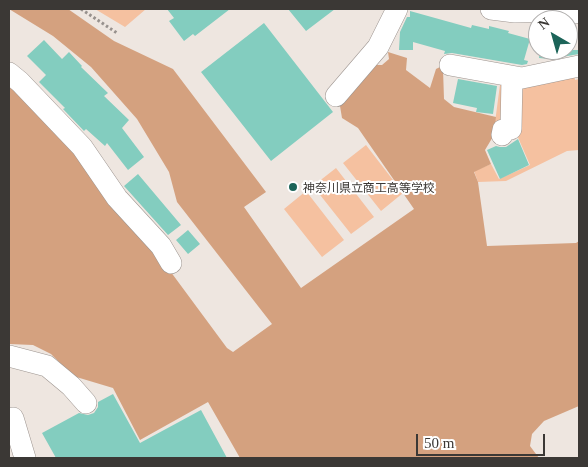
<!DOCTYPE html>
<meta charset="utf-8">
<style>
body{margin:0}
#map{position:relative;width:588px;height:467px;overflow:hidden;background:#eee6e0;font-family:Georgia,serif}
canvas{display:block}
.frame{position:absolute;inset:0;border:10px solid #3b3835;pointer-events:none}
.north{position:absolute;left:528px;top:10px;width:50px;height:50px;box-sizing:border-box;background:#fff;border:1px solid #b1afae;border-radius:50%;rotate:322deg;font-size:14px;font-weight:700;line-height:20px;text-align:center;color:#3b3835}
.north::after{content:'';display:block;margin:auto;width:18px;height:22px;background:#1c6459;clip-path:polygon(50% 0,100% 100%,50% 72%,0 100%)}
.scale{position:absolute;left:416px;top:434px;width:129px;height:22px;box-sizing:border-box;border:2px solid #3b3835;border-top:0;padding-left:6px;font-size:15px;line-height:18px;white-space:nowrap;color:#3b3835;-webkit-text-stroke:4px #fff;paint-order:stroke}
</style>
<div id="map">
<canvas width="588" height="467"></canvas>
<div class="frame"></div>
<div class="north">N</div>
<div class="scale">50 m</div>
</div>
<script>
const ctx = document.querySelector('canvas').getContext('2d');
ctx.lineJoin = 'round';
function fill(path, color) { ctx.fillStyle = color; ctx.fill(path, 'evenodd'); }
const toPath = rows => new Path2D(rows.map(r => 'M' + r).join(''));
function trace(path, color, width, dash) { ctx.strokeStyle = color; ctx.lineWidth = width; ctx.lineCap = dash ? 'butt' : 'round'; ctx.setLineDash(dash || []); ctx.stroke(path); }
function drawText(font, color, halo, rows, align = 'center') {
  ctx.font = font + ' Georgia,"Noto Sans JP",serif'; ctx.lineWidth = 4; ctx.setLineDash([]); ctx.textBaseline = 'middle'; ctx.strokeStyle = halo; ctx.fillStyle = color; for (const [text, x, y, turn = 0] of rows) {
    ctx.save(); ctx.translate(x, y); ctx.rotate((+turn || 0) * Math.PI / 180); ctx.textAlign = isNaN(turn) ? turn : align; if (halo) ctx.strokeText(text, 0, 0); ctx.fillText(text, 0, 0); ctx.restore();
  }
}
fill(toPath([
 [95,9,146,9,125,27],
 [574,73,575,80,579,79,579,150,567,151,506,181,478,182,474,171,491,164,499,179,530,165,513,126,494,130,501,77],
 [366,145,403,193,381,211,343,163],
 [336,168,374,217,351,234,313,186],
 [306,191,344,240,322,257,284,209]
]), '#f5c1a0');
fill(toPath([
 [9,9,68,9,114,41,173,69,266,192,244,207,301,288,414,209,358,128,342,118,339,100,369,65,382,65,389,59,388,52,407,58,406,70,430,88,436,69,440,67,443,69,444,99,454,107,496,117,494,135,485,150,491,164,474,172,478,182,487,246,576,243,579,241,579,406,544,421,532,434,530,446,539,458,240,458,208,402,140,440,113,388,73,376,51,354,33,345,9,344,9,77,145,237,227,348,233,352,272,324,177,202,169,172,137,119,91,67,53,36]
]), '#d4a17f');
fill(toPath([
 [167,9,230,9,195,36,193,34,184,41,169,21,174,18],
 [288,9,335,9,306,31],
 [410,11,471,28,472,25,489,29,489,26,509,31,508,33,530,39,524,60,528,61,527,64,522,65,452,53,444,54,445,51,413,42,413,50,399,50,400,32,407,17,410,17],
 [264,23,333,112,271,161,201,72],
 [44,40,62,59,69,52,82,66,81,67,108,93,104,96,129,120,122,128,144,157,128,170,107,143,105,146,86,129,84,131,63,109,65,108,39,82,46,75,27,56],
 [540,50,579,50,579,54,550,59,539,58],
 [458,79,497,86,493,114,476,112,477,108,453,103],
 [518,139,529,165,500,179,487,150,496,146,500,147,506,147],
 [138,174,181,225,168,235,124,186],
 [188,230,200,244,188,254,176,240],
 [113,394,140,443,201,410,227,458,56,458,42,433,79,413,88,415,94,413,98,407,98,402]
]), '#83cdbf');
const minor = toPath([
 [491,9,515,12,564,11,576,13,579,11],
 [450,65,522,78,579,66],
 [9,73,20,82,82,147,117,198,161,246,171,263],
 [336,96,378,47,397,9],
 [502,135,503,130,511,129,512,77],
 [9,356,47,366,71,386,86,403],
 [9,419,13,418,25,458]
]);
trace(minor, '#9d9590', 22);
trace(toPath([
 [81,9,117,33]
]), '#97918d', 3, [2.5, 2.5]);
trace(minor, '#fff', 21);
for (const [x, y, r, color] of [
 [293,187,5,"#1c6459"]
]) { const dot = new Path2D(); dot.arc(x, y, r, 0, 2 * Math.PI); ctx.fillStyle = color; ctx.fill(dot); trace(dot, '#fff', 2); }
drawText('12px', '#3b3835', '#fff', [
 ["神奈川県立商工高等学校",303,187]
], 'left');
</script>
